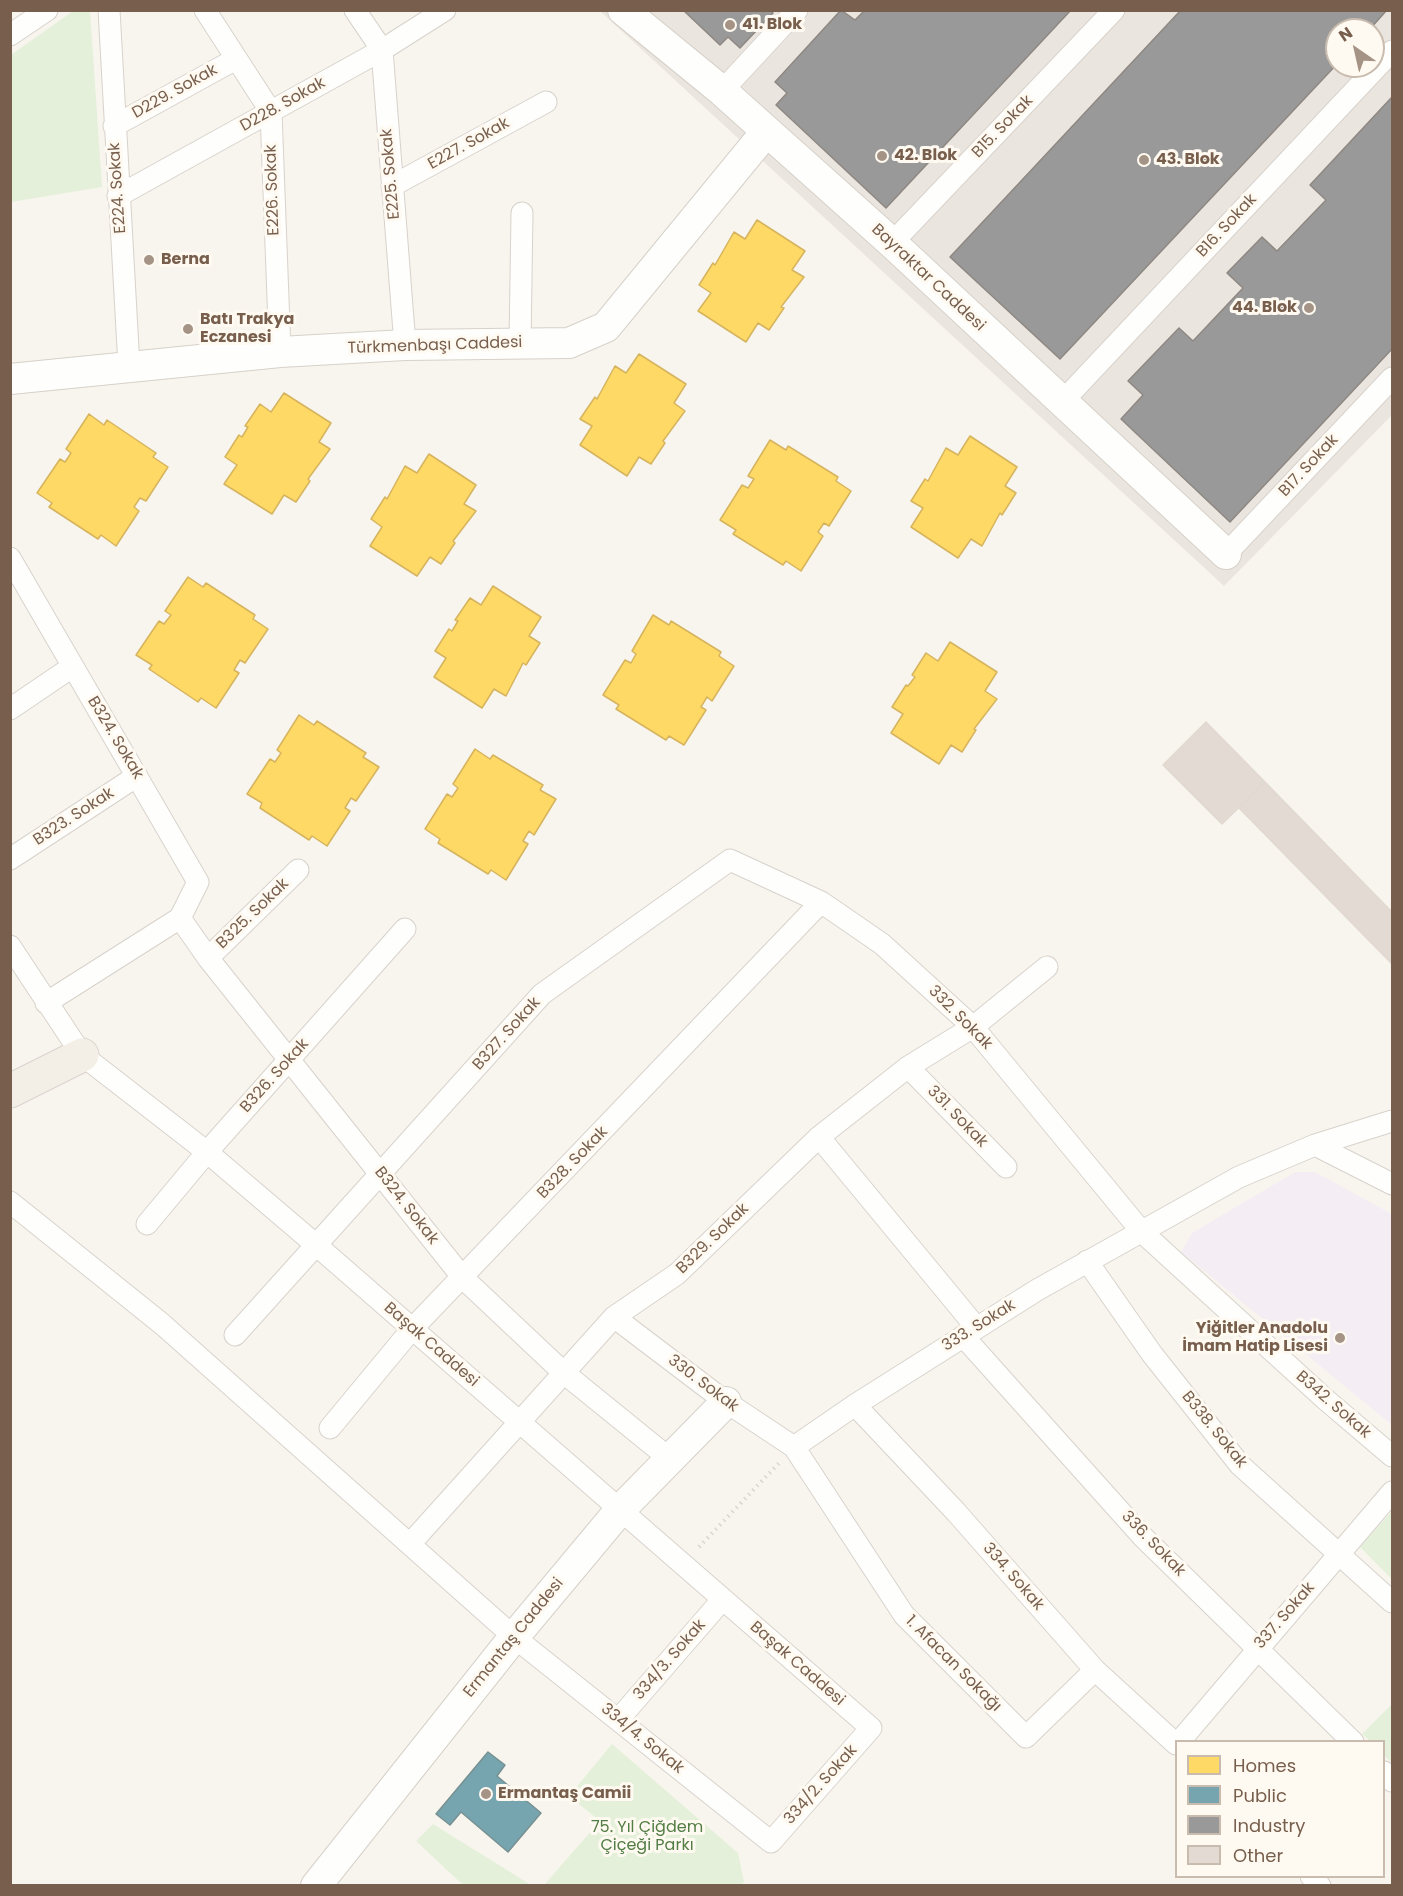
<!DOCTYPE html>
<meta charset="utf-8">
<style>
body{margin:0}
#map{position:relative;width:1403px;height:1896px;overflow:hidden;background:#f8f5ee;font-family:Poppins,sans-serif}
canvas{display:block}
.frame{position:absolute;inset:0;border:12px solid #785f4d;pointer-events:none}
.legend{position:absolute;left:1175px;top:1740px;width:210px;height:138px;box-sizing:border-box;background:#fffaf1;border:2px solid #c9bcaf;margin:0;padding:8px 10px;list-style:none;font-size:18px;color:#785f4d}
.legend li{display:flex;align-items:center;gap:12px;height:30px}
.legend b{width:30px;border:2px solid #c9bcaf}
.north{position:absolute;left:1325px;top:18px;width:60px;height:60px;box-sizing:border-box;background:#fffaf1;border:2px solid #c9bcaf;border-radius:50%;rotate:326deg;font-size:16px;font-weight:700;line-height:24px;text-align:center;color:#785f4d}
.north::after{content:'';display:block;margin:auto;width:21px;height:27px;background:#a59485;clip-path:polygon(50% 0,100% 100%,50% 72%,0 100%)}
</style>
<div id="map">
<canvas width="1403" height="1896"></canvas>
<div class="frame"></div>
<ul class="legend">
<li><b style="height:16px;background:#ffd966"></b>Homes</li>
<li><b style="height:16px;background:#76a5af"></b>Public</li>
<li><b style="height:16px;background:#999"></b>Industry</li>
<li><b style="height:16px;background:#e3dbd3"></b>Other</li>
</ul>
<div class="north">N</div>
</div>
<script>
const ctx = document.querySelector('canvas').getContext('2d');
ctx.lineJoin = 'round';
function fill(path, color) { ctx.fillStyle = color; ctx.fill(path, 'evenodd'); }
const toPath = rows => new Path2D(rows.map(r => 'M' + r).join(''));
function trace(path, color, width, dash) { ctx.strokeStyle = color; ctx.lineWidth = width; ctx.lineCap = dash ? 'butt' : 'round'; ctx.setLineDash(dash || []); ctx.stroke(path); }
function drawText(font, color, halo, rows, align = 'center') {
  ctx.font = font + ' Poppins,sans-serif'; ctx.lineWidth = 6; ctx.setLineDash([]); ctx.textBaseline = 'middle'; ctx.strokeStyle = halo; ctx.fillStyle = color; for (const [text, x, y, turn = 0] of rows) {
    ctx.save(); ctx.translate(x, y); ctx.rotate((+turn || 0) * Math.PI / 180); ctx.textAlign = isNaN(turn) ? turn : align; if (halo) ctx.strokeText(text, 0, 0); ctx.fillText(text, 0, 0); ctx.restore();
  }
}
fill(toPath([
 [600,11,1392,11,1392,415,1224,586],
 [1337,30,1373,30,1373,66,1337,66]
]), '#ebe5df');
fill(toPath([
 [1295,1172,1315,1172,1392,1214,1392,1425,1181,1252,1192,1233]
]), '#f5edf4');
fill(toPath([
 [73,11,90,11,102,187,11,202,11,55],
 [1392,1511,1392,1579,1360,1547],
 [1392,1704,1392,1763,1384,1755,1384,1742,1370,1741,1362,1734],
 [612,1744,738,1853,744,1882,741,1885,544,1885,600,1821,569,1796],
 [433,1824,531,1885,463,1885,416,1841]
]), '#e4f0d9');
const homes = toPath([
 [757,220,805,251,792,270,804,277,781,307,784,308,769,330,758,323,746,342,698,311,711,293,699,285,713,263,715,265,734,232,745,239,757,220],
 [639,354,686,384,674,403,685,411,663,441,665,443,651,464,639,457,627,476,580,445,592,426,580,419,595,397,597,399,615,366,626,373,639,354],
 [284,393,331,423,319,442,330,449,308,479,310,481,296,502,284,495,272,514,224,484,237,465,225,457,239,435,242,437,248,427,245,426,260,404,271,412,284,393],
 [89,414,104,425,107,420,156,453,153,457,168,467,146,501,140,498,134,507,139,511,116,546,101,535,98,539,49,507,52,503,37,493,60,459,65,462,71,453,66,449,89,414],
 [970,436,1017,467,1005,486,1016,493,1002,515,1000,513,982,546,971,539,958,558,911,527,923,508,911,501,925,479,928,481,946,448,958,455,970,436],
 [770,440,786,450,788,446,838,477,836,481,851,491,829,526,824,523,818,532,823,536,801,571,786,561,783,565,733,534,736,530,720,520,742,485,748,488,754,479,748,476,770,440],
 [429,454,476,485,464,504,476,511,453,541,455,543,441,564,430,557,417,576,370,546,382,527,371,519,385,497,387,499,405,466,417,473,429,454],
 [188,577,203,587,206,583,255,615,253,619,268,629,245,663,240,660,234,670,239,673,216,708,201,698,198,702,149,669,152,665,136,655,159,621,164,624,171,615,165,611,188,577],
 [493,586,541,617,529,636,540,643,526,665,523,663,506,696,494,689,482,708,434,677,446,658,435,651,449,629,452,631,458,621,455,620,470,598,481,605,493,586],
 [653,615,669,625,671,621,721,652,719,656,734,666,712,701,707,697,701,707,706,710,684,745,669,736,666,740,616,709,619,705,603,695,625,660,631,663,636,654,632,651,653,615],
 [950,642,997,672,985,691,997,699,974,729,976,730,962,752,951,745,939,764,891,733,903,714,892,707,906,685,908,686,915,677,912,675,926,653,938,661,950,642],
 [299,715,314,725,317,721,366,753,363,757,379,767,356,801,351,798,345,808,350,811,327,846,312,836,309,840,260,808,262,803,247,794,270,759,275,762,281,753,277,750,299,715],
 [475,749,490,759,493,755,543,785,540,790,556,799,534,835,529,831,523,841,528,844,506,880,491,870,488,874,438,843,440,839,425,829,447,794,452,797,458,788,453,784,475,749]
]);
fill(homes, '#ffd966');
trace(homes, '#d6b45e', 1.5);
const public = toPath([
 [488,1752,505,1765,497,1776,541,1813,508,1852,461,1812,450,1825,436,1814,488,1752]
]);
fill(public, '#76a5af');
trace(public, '#779092', 1.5);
const industry = toPath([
 [683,10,770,10,773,13,740,48,728,37,720,45,683,10],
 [841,10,855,20,865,10,1071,10,886,208,776,105,787,93,775,82,841,10],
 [1181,10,1387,10,1369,30,1337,30,1337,64,1060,359,950,257,1181,10],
 [1392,97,1392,349,1230,522,1121,419,1143,395,1128,381,1179,328,1193,341,1243,288,1227,273,1262,237,1277,251,1326,200,1310,185,1392,97]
]);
fill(industry, '#999');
trace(industry, '#8f8882', 1.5);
const building = toPath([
 [1206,722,1265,782,1222,824,1163,765,1206,722],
 [1265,782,1392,912,1392,964,1239,808,1265,782]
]);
fill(building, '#e3dbd3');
trace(building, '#e1d9d0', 1.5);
const street = toPath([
 [109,10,129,366],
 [205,10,271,112,280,352],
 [355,10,382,50,405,345],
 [10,35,47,10],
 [722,91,797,10],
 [114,126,236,59],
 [392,186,546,102],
 [118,196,382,50,445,10],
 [892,243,1114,10],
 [520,344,522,213],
 [1062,402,1392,51],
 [1226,554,1392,378],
 [10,558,198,882,180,918,208,958,463,1278,564,1373,670,1459],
 [10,709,72,667],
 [10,859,137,776],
 [10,946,82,1055,207,1152,315,1244,871,1728,771,1842,514,1637,162,1324,10,1202],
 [208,958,298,870],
 [46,1003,180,918],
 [908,1067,1006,1167],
 [819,1137,976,1327],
 [1315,1145,1392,1184],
 [147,1224,207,1152,405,929],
 [1087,1261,1152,1354,1240,1465,1392,1602],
 [614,1317,726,1402,794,1447,904,1615,1026,1737,1095,1670],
 [235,1335,542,994,730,860,821,902,882,944,973,1027,1142,1232,1325,1399,1392,1456],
 [963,1336,1143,1537,1353,1742],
 [855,1405,956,1512,1095,1670,1176,1744],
 [330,1428,412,1329,821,902],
 [794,1447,855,1405,1037,1290,1239,1177,1315,1145,1392,1121],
 [410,1544,614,1317,677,1274,819,1137,908,1067,973,1027,1047,967],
 [618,1720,722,1600],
 [1179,1742,1392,1492],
 [1384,1772,1392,1781],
 [1311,1876,1320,1886]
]);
const secondary = toPath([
 [623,10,722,91,892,243,1226,554],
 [10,379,280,352,405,345,569,343,606,327,766,132],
 [316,1886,514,1637,620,1510,726,1402]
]);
const primary = toPath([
 [10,1091,82,1055]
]);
trace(street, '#d8d2cc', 23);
trace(secondary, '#d6d1c9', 32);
trace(primary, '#dad2cb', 35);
trace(toPath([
 [699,1547,779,1463]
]), '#dad5d0', 4, [1.5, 4.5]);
trace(street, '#fefefc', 21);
trace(secondary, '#fefefc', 30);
trace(primary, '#f3efe7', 33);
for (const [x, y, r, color] of [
 [730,25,6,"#a59485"],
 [882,156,6,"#a59485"],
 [1144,160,6,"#a59485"],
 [149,260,6,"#a59485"],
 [1309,308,6,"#a59485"],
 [188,329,6,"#a59485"],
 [1340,1338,6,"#a59485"],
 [486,1794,6,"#a59485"]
]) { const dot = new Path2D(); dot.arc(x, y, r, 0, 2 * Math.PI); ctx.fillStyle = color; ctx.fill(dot); trace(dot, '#fffaf1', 2); }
drawText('bold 16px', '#785f4d', '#fffaf1', [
 ["41. Blok",742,25],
 ["42. Blok",894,156],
 ["43. Blok",1156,160],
 ["Berna",161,260],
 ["44. Blok",1297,308,"right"],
 ["Batı Trakya",200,320],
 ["Eczanesi",200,338],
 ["Yiğitler Anadolu",1328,1329,"right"],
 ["İmam Hatip Lisesi",1328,1347,"right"],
 ["Ermantaş Camii",498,1794]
], 'left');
drawText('16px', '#785f4d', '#fffaf1', [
 ["D229. Sokak",175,92,-29],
 ["D228. Sokak",283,105,-29],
 ["B15. Sokak",1003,127,-46],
 ["E227. Sokak",469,144,-29],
 ["E225. Sokak",391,174,-95],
 ["E224. Sokak",118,188,-94],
 ["E226. Sokak",273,190,-92],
 ["B16. Sokak",1227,226,-47],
 ["Bayraktar Caddesi",928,278,43],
 ["Türkmenbaşı Caddesi",435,346,-2],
 ["B17. Sokak",1309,466,-47],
 ["B324. Sokak",115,738,59],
 ["B323. Sokak",74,817,-33],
 ["B325. Sokak",253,914,-44],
 ["332. Sokak",960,1018,45],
 ["B327. Sokak",507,1034,-48],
 ["B326. Sokak",275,1076,-48],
 ["331. Sokak",957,1117,46],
 ["B328. Sokak",573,1163,-46],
 ["B324. Sokak",406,1206,52],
 ["B329. Sokak",713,1239,-44],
 ["333. Sokak",979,1326,-32],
 ["Başak Caddesi",431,1345,41],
 ["330. Sokak",703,1384,37],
 ["B342. Sokak",1333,1405,41],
 ["B338. Sokak",1214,1430,51],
 ["336. Sokak",1153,1544,46],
 ["334. Sokak",1013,1577,49],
 ["337. Sokak",1285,1616,-49],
 ["Ermantaş Caddesi",514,1638,-51],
 ["334/3. Sokak",670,1660,-49],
 ["Başak Caddesi",797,1664,41],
 ["1. Afacan Sokağı",953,1664,45],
 ["334/4. Sokak",642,1739,39],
 ["334/2. Sokak",821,1785,-48]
]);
drawText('16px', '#527d44', '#fffaf1', [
 ["75. Yıl Çiğdem",647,1828],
 ["Çiçeği Parkı",647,1846]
]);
</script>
